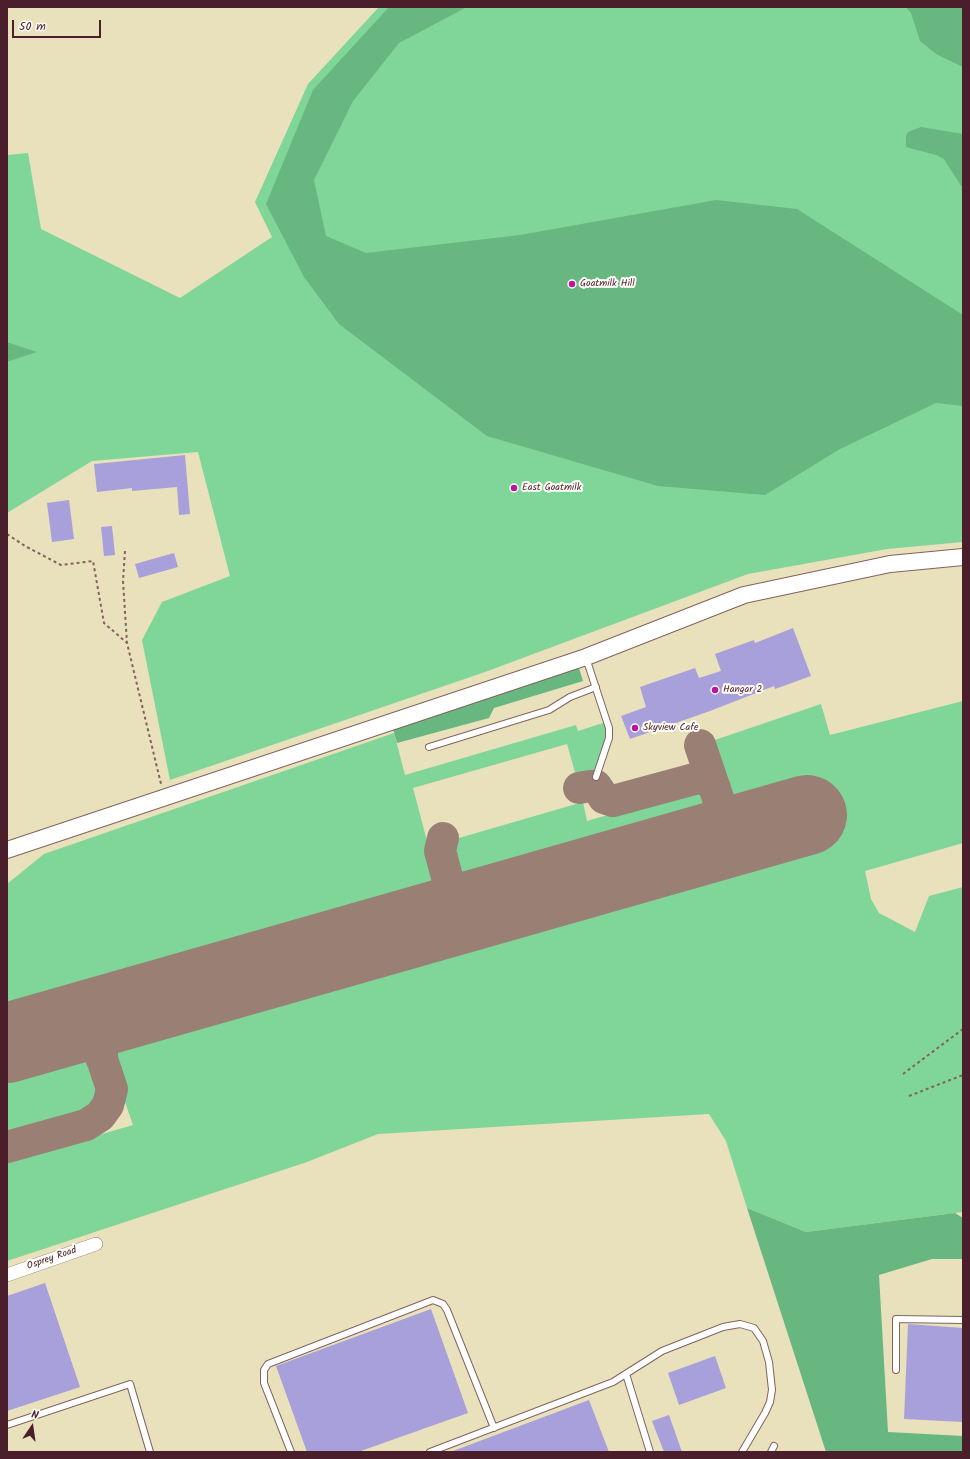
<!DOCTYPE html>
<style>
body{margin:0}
#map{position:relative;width:970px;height:1459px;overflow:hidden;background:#e9e0bc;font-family:Kalam,sans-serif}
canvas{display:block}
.frame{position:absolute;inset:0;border:8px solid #4a1f2b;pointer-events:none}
.north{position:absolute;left:12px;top:1407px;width:40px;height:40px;-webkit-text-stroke:3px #fdfcf7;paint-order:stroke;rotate:13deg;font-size:11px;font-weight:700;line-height:16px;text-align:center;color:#4a1f2b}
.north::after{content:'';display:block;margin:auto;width:14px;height:18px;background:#4a1f2b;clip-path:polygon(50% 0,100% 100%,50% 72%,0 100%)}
.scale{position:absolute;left:12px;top:20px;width:89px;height:18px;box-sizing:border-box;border:2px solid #4a1f2b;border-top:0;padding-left:5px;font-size:12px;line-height:14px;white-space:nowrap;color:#4a1f2b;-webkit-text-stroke:3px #fdfcf7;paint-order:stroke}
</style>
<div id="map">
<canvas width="970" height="1459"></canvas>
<div class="frame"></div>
<div class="north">N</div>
<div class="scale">50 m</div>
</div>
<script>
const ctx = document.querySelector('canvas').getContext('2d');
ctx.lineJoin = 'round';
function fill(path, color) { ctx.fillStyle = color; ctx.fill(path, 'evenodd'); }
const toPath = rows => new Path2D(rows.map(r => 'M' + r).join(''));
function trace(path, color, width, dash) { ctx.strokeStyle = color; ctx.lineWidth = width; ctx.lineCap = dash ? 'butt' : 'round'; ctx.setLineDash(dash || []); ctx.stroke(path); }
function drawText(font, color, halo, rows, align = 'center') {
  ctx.font = font + ' Kalam,sans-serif'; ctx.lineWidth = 4; ctx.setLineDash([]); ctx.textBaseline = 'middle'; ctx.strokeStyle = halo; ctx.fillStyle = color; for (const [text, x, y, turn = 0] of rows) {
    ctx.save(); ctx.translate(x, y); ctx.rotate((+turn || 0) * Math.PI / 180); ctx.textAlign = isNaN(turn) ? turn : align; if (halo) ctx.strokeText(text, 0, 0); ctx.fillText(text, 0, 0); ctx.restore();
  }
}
fill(toPath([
 [379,7,963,7,963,542,887,549,748,574,485,672,170,780,142,640,162,602,230,576,198,452,92,461,7,513,7,362,36,352,7,342,7,155,28,153,41,229,180,298,272,237,255,202,308,84],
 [963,701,963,843,865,871,871,899,879,913,915,932,929,896,963,887,963,1212,806,1232,747,1208,726,1141,709,1114,378,1134,307,1162,7,1261,7,1162,133,1125,111,1062,111,1050,117,1038,125,1030,757,849,765,858,816,844,804,803,753,817,742,818,732,812,727,807,706,743,821,704,830,735],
 [606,722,607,734,606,742,591,780,578,783,567,744,413,788,440,890,438,898,429,911,7,1030,7,884,44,854,394,733,405,775,576,725,578,731],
 [697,789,702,789,709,794,712,801,712,813,708,825,699,832,487,893,476,895,458,884,451,856,453,847,459,838,583,802,587,821],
 [71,1046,87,1052,93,1062,104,1095,102,1105,96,1115,87,1121,7,1143,7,1065]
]), '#80d598');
fill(toPath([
 [389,7,467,7,399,43,353,101,314,180,326,236,366,253,520,235,716,200,797,209,963,315,963,406,936,403,840,449,765,495,658,486,487,436,339,324,304,277,266,204,313,90],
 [906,7,963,7,963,67,936,54,920,41,911,13],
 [921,127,963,134,963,189,944,159,936,155,906,147,906,136,908,132],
 [7,342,37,352,7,362],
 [578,665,583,681,494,708,489,718,397,743,393,729],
 [747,1208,806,1232,955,1213,963,1218,963,1259,932,1259,879,1275,888,1432,963,1436,963,1452,826,1452]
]), '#68b680');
trace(toPath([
 [579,788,590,786,596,786,604,798,613,801,698,778,708,781,715,788],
 [721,807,726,815,735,823,750,828,761,828],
 [695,846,713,837,720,826,722,817,721,807,700,745],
 [449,884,456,893,464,898,490,905],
 [425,923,440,908,448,893,449,884,440,851,443,838],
 [102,1060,102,1046,106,1029,112,1017,121,1010],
 [7,1147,86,1125,100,1116,108,1105,112,1089,101,1056,87,1035,80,1029,69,1025]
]), '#9a8074', 32);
trace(toPath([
 [7,1043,807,815]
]), '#9a8074', 80);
fill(toPath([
 [185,455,190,514,179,515,177,487,132,491,132,488,97,492,94,464],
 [69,500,74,539,52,542,47,503],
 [112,526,115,555,104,556,101,527],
 [174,553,178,567,139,578,135,564],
 [793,628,811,676,775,689,774,686,710,711,630,739,621,716,646,707,640,687,695,668,699,678,721,671,715,654,754,640,755,643],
 [45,1283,80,1387,7,1411,7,1296],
 [431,1309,468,1413,358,1452,307,1452,276,1366],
 [908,1324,963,1328,963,1422,904,1419],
 [715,1356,726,1388,679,1405,668,1373],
 [589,1400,609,1452,454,1452,453,1451],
 [669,1415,682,1452,664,1452,652,1421]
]), '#a7a0db');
const service = toPath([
 [586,658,609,728,609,738,596,777],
 [429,747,549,710,570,697,596,687],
 [896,1370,896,1319,963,1320],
 [626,1374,650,1452],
 [7,1425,130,1384,150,1452],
 [291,1452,264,1383,264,1370,268,1364,433,1300,443,1304,447,1310,494,1428],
 [430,1452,613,1382,662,1351,723,1327,740,1324,754,1328,763,1341,769,1362,772,1390,770,1402,765,1413,742,1452],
 [771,1452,774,1446]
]);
const minor = toPath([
 [7,1275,96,1244]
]);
const tertiary = toPath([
 [7,850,586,657,744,595,890,564,963,557]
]);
trace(service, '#82635e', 8);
trace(minor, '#82635e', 14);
trace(tertiary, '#82635e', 18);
trace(toPath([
 [7,534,25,546,61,565,93,561,104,623,127,643],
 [125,551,123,581,127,643,161,784],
 [903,1074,963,1029],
 [909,1096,963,1075]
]), '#82635e', 2, [3, 3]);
trace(service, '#fff', 6);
trace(minor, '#fff', 13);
trace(tertiary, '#fff', 16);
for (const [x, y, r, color] of [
 [572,284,4,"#b5179e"],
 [514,488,4,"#b5179e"],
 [715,690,4,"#b5179e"],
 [635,728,4,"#b5179e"]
]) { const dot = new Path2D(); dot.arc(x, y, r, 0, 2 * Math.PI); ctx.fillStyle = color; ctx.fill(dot); trace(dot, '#fdfcf7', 1.5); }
drawText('10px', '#4a1f2b', '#fdfcf7', [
 ["Goatmilk Hill",580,284],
 ["East Goatmilk",522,488],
 ["Hangar 2",723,690],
 ["Skyview Cafe",643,728]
], 'left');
drawText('10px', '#4a1f2b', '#fdfcf7', [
 ["Osprey Road",52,1259,-19]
]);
</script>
